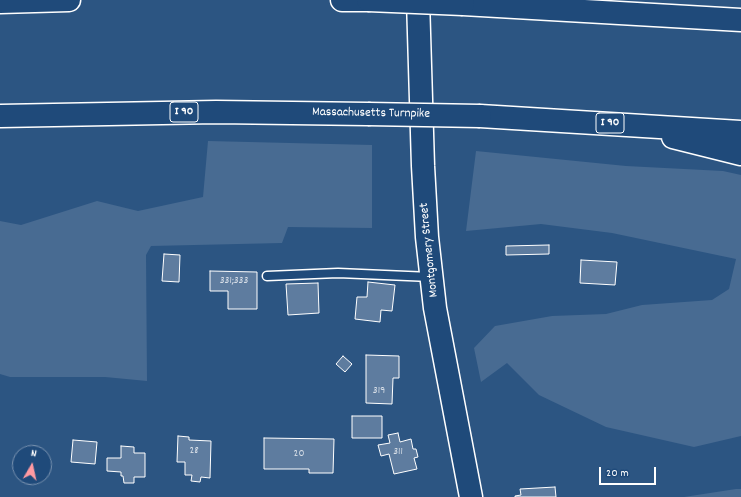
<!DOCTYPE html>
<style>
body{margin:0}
#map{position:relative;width:741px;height:497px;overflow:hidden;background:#2c5582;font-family:Dekko,sans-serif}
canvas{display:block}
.north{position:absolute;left:12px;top:445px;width:40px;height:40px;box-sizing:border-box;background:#1f4a7a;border:1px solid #7992af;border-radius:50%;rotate:9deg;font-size:11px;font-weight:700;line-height:16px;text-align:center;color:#fff}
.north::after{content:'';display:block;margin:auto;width:14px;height:18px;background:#ff9aa2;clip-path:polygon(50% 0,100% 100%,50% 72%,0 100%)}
.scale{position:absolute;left:599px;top:467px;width:57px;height:18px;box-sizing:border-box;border:2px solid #fff;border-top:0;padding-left:5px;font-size:12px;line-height:14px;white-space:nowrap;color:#fff;-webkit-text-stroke:3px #1f4a7a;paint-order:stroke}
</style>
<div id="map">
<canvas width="741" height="497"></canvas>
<div class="north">N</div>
<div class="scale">20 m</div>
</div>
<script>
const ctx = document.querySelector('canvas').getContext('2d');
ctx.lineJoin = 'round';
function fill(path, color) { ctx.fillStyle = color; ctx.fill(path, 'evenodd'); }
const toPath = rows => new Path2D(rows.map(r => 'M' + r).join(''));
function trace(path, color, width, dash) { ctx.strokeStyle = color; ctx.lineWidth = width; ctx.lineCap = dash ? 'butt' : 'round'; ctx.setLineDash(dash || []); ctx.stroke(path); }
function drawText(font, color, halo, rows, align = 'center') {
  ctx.font = font + ' Dekko,sans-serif'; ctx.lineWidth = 3; ctx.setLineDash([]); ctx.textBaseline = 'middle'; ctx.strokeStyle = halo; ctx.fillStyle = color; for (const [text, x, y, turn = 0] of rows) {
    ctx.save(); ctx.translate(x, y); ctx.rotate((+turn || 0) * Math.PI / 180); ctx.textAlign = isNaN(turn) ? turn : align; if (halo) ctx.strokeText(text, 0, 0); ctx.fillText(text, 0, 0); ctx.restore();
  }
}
fill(toPath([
 [208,141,372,145,372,228,288,227,282,243,151,246,146,255,147,381,105,377,10,377,0,374,0,221,21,225,97,201,138,211,203,197],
 [476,151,626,166,723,171,741,175,741,436,694,447,606,427,539,395,507,363,481,382,474,348,495,326,552,316,606,314,642,305,712,300,729,289,736,259,612,233,541,224,466,231],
 [736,489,741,489,741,497,684,497]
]), '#486b92');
const building = toPath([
 [549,245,549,254,506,255,506,246,549,245],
 [164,254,180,255,179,282,162,281,164,254],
 [581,260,617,262,615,285,580,283,581,260],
 [210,271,257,272,257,309,228,309,228,291,210,291,210,271],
 [368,282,395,285,392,311,381,310,380,322,355,319,357,297,367,297,368,282],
 [318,283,319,313,288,315,286,284,318,283],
 [366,355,399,356,399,378,393,378,392,404,366,403,366,355],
 [343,356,352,364,345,372,336,364,343,356],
 [352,416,382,416,382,438,352,438,352,416],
 [398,433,400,442,411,439,413,449,416,449,418,457,414,458,417,469,394,474,389,454,381,456,378,445,390,443,388,435,398,433],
 [178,436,189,437,189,440,211,441,210,478,201,477,200,482,191,481,192,475,185,475,185,462,177,462,178,436],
 [264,438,334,439,333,473,309,473,309,469,264,469,264,438],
 [73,440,97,442,95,464,71,462,73,440],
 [121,446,134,447,134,453,145,453,145,477,134,477,134,483,124,483,123,476,121,476,121,472,107,471,107,458,121,458,121,446],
 [555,487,556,497,515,497,515,496,521,495,520,489,555,487]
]);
fill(building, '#5e7c9f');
trace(building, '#fff', 1);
const service = toPath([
 [267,276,338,273,431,277]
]);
const secondary = toPath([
 [418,0,423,166,427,237,435,308,471,497]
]);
const motorway = toPath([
 [342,0,368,0],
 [0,2,69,0],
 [463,4,741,20],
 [0,116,216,112,368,114],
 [480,116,741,132],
 [673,137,741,154]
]);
trace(service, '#fff', 11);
trace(secondary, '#fff', 25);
trace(motorway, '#fff', 25);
trace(service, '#1f4a7a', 8);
trace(secondary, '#1f4a7a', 22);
trace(motorway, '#1f4a7a', 22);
const motorwayBridge = toPath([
 [368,0,463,4],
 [368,114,480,116]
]);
trace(motorwayBridge, '#fff', 25, []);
trace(motorwayBridge, '#1f4a7a', 22);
drawText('11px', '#d7dee7', null, [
 ["331;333",234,281],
 ["319",379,391],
 ["28",194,451],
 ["311",398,452],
 ["20",299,454]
]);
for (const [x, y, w] of [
 [184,112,28],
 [610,123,28]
]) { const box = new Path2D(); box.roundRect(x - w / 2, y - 10, w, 20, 3); ctx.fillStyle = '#1f4a7a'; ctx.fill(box); trace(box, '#fff', 1); }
drawText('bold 12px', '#fff', null, [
 ["I 90",184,112],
 ["I 90",610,123]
]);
drawText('13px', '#fff', '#1f4a7a', [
 ["Massachusetts Turnpike",371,114,1],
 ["Montgomery Street",430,250,-96]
]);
</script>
